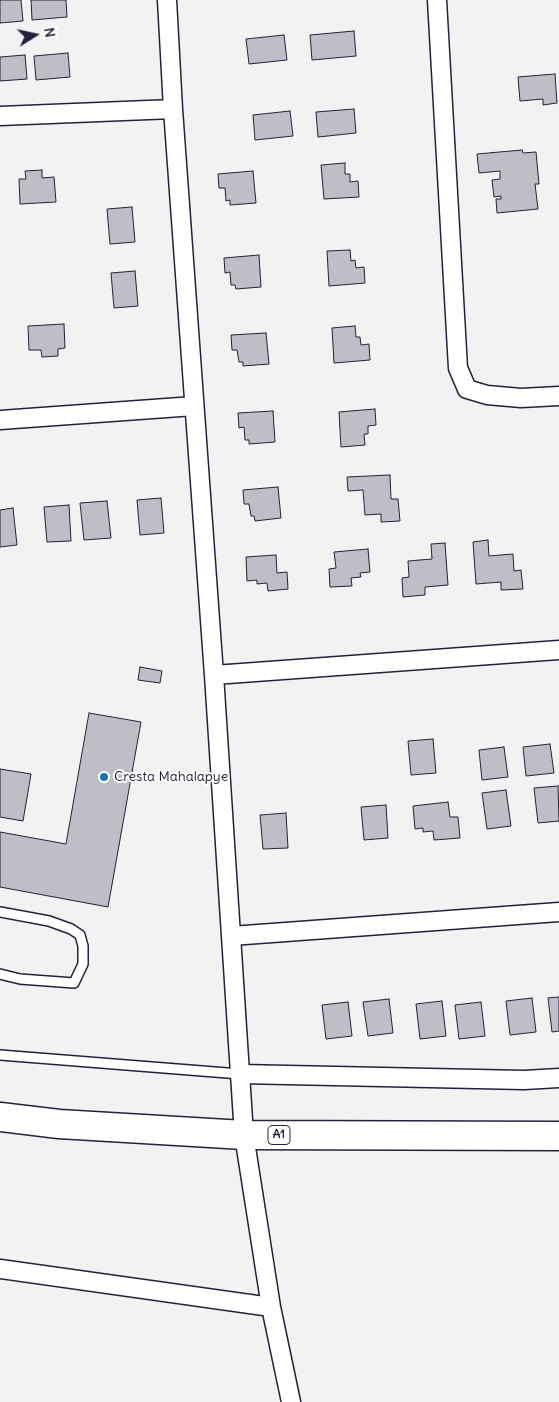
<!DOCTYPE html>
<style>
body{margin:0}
#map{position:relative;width:559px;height:1402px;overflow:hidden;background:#f2f2f3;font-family:Delius,sans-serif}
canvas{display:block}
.north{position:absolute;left:10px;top:10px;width:50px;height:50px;-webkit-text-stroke:4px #fff;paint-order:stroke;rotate:80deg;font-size:14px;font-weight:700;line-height:20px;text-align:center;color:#22223b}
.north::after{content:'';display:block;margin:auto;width:18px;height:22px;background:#22223b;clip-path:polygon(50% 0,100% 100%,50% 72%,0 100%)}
</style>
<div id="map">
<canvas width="559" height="1402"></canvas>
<div class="north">N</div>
</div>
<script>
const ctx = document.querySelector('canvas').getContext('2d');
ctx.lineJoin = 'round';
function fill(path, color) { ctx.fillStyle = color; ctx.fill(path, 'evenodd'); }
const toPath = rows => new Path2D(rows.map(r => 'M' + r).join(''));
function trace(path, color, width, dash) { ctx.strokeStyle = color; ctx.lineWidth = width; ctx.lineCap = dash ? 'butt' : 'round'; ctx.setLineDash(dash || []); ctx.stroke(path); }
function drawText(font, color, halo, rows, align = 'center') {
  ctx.font = font + ' Delius,sans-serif'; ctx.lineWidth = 4; ctx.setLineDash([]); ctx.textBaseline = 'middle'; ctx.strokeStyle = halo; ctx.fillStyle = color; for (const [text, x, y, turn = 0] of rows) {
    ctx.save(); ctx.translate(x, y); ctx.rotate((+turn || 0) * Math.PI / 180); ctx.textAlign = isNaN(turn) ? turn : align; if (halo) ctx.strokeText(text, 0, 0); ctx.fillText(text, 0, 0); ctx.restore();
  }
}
const building = toPath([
 [0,0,21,0,23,21,0,23,0,0],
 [31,0,66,0,67,17,32,20,31,0],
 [354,31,356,56,312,60,310,35,354,31],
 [284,35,287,60,249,64,246,39,284,35],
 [68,53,70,77,36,80,34,56,68,53],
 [25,55,27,79,0,81,0,57,25,55],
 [555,74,557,103,543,105,543,99,520,101,518,77,555,74],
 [354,109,356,133,318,137,316,112,354,109],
 [290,111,293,136,255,140,253,115,290,111],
 [522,150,523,153,536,152,539,184,535,184,538,209,497,213,496,199,501,199,501,196,494,197,492,180,500,179,500,171,479,173,477,154,522,150],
 [345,163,345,174,350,174,350,182,358,181,359,197,324,199,321,165,345,163],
 [42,170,42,178,54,177,56,202,20,204,19,179,26,179,25,171,42,170],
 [253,171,256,203,230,205,230,200,226,201,225,188,219,188,218,174,253,171],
 [132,207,135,242,110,244,107,209,132,207],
 [350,250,351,261,355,260,356,268,364,267,365,283,329,286,327,251,350,250],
 [259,255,261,287,236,289,235,285,231,285,230,272,225,273,224,258,259,255],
 [135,271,138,306,114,308,111,273,135,271],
 [64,324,65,348,58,349,58,356,42,357,41,350,29,350,28,326,64,324],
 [355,326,356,337,360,337,361,345,369,344,370,360,334,363,332,328,355,326],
 [266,333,269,364,243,366,243,362,239,362,237,350,232,350,231,335,266,333],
 [375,409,376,425,368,426,368,434,364,434,365,445,341,447,339,412,375,409],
 [273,411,275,442,249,444,249,440,245,440,244,427,239,428,238,413,273,411],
 [390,475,391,499,398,499,400,521,381,522,381,514,365,515,363,490,348,491,347,477,390,475],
 [278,487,281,518,255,521,254,516,251,516,249,504,244,504,243,490,278,487],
 [161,498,164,533,140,535,137,500,161,498],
 [107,501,111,538,84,540,80,503,107,501],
 [69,505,71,541,47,542,44,507,69,505],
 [13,508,17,545,0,547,0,510,13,508],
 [488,540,489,556,513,554,514,571,521,570,523,589,501,590,501,582,476,584,473,542,488,540],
 [445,543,448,585,425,587,425,595,403,597,402,578,409,577,408,561,432,559,431,544,445,543],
 [368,549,370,572,360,573,361,577,351,578,352,586,330,587,329,569,336,568,334,552,368,549],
 [276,555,277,573,287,572,288,589,268,591,267,583,257,584,257,580,247,581,246,557,276,555],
 [140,667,162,671,160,683,138,680,140,667],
 [89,713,141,722,108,907,0,887,0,832,66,844,89,713],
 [433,739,436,773,411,775,408,741,433,739],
 [550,744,554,773,526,776,523,747,550,744],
 [504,747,508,777,482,780,479,750,504,747],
 [0,769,31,774,23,821,0,817,0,769],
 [558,786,559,821,538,823,534,788,558,786],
 [506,790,511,826,487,829,482,793,506,790],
 [448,802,450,817,458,817,460,838,434,840,433,831,423,832,423,828,415,829,413,806,448,802],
 [386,805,388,838,364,840,361,807,386,805],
 [286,813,288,848,263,849,260,815,286,813],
 [559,997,559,1031,552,1032,548,998,559,997],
 [532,998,536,1032,510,1035,506,1001,532,998],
 [389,999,393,1033,368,1036,363,1002,389,999],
 [442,1001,446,1036,420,1039,416,1004,442,1001],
 [348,1002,352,1036,326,1039,322,1005,348,1002],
 [481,1002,485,1036,459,1039,455,1005,481,1002]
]);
fill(building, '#bebec6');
trace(building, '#22223b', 1);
const service = toPath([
 [0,912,49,921,71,929,80,935,83,946,83,964,74,983,20,979,0,974],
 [0,1055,240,1074]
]);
const minor = toPath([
 [167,0,173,109,214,675,244,1135,271,1307,291,1402],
 [437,0,458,368,467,389,487,395,521,398,559,396],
 [0,116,173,109],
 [0,420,194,406],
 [214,675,559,650],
 [231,936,559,912],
 [240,1074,524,1080,559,1078],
 [0,1269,271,1307]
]);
const trunk = toPath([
 [0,1117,59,1124,244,1135,559,1136]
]);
trace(service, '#22223b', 12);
trace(minor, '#22223b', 21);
trace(trunk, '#22223b', 31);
trace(service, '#fff', 9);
trace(minor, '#fff', 18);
trace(trunk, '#fff', 28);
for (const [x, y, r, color] of [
 [104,777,5,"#1f6fb2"]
]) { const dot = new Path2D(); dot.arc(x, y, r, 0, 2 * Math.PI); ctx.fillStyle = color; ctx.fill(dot); trace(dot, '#fff', 2); }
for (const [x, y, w] of [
 [279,1135,22]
]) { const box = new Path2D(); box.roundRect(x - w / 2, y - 9.5, w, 19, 4); ctx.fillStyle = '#fff'; ctx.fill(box); trace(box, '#22223b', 1); }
drawText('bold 12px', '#22223b', null, [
 ["A1",279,1135]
]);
drawText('14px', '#22223b', '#fff', [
 ["Cresta Mahalapye",114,777]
], 'left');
</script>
